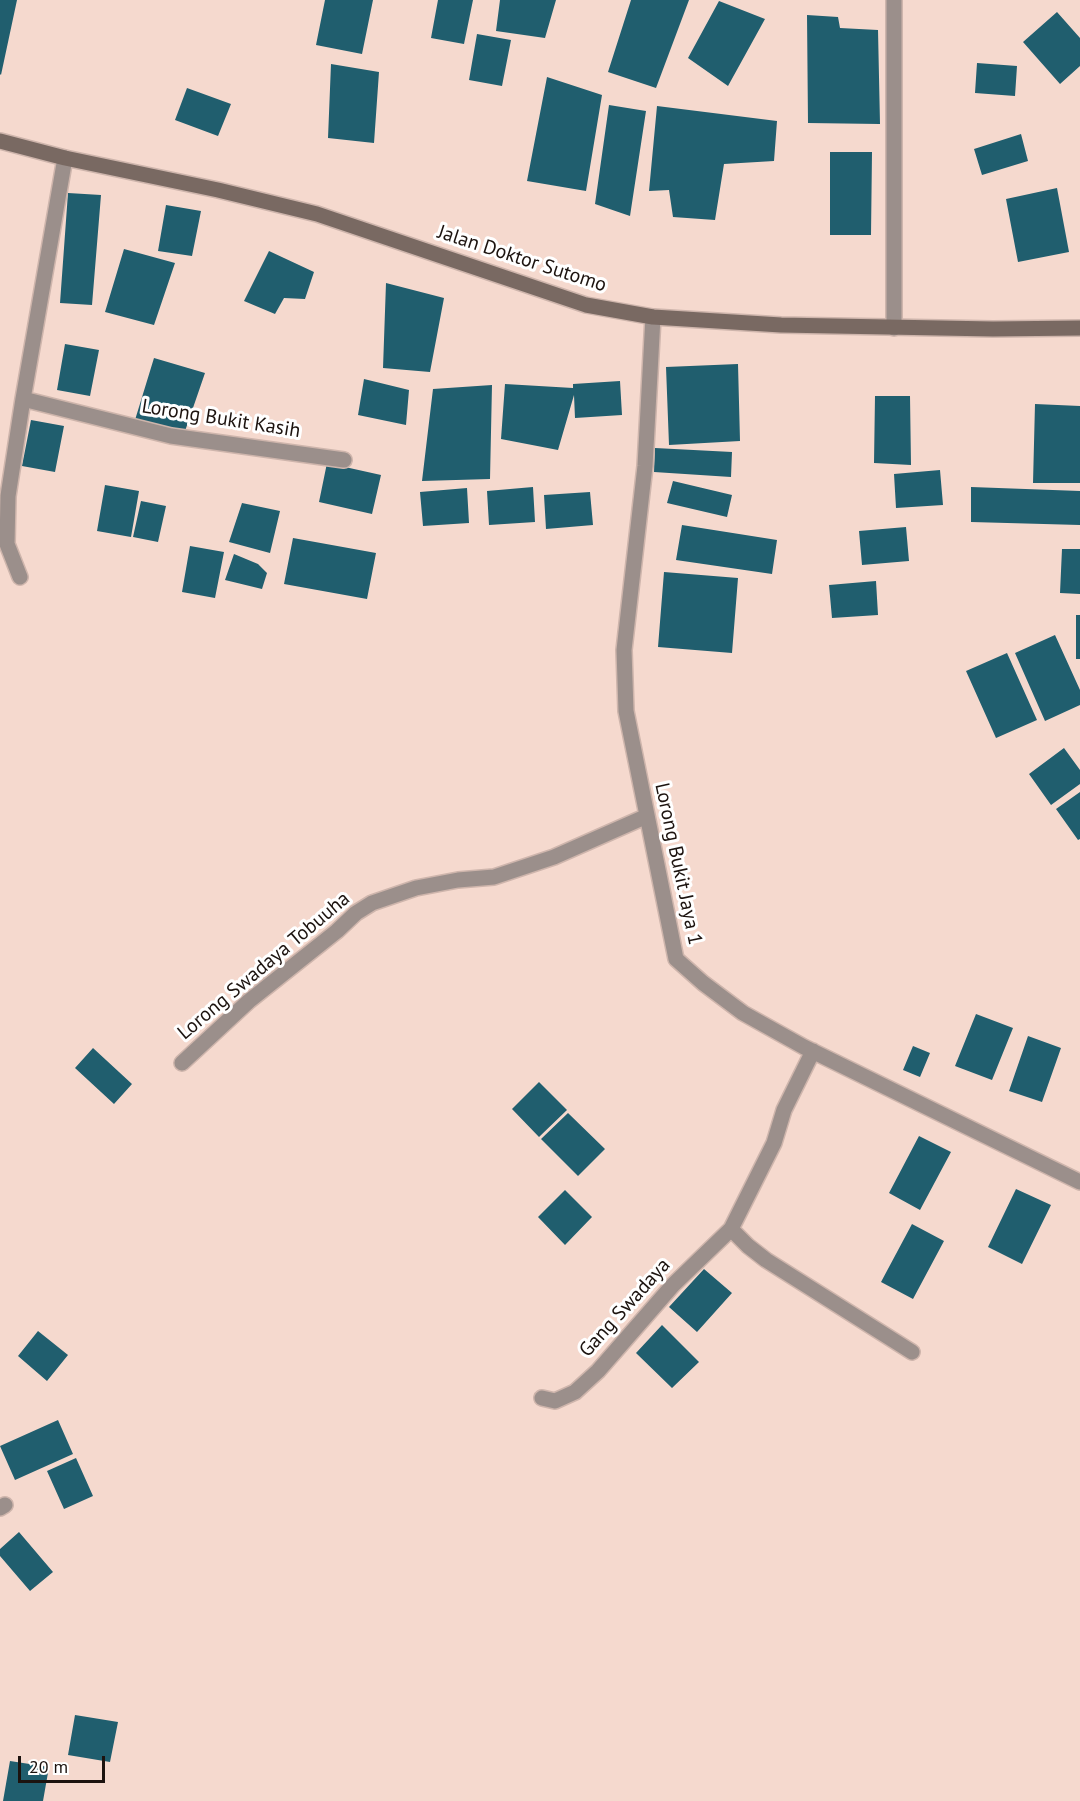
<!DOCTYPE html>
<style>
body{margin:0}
#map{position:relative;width:1080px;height:1801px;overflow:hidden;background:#f5d9ce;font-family:"PT Sans",sans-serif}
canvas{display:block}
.scale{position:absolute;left:18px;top:1756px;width:87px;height:27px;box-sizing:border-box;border:3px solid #1c130f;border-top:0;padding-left:8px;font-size:18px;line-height:21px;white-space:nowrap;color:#1c130f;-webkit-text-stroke:4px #fff;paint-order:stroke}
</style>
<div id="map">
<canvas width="1080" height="1801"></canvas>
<div class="scale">20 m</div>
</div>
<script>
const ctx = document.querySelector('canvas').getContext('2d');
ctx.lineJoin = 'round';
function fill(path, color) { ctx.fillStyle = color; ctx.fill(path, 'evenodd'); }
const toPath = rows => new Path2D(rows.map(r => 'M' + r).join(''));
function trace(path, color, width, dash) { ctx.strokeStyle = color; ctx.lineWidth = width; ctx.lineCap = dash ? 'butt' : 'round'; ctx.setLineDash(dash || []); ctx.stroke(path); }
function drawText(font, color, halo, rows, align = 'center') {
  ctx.font = font + ' "PT Sans",sans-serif'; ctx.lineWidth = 6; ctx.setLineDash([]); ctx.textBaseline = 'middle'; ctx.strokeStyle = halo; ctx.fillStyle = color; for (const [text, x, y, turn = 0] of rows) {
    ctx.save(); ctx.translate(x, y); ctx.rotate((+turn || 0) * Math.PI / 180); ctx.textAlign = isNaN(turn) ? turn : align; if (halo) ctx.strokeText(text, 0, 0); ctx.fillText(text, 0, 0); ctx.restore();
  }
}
fill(toPath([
 [0,0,17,0,1,75,0,74],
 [325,0,373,0,362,54,316,45],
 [438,0,473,0,464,44,431,38],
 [500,0,556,0,545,38,496,31],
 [631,0,689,0,656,88,608,72],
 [719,1,765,19,728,86,688,58],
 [1057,12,1080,38,1080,66,1060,84,1023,42],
 [807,15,838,17,840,28,878,30,880,124,808,123],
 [477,34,511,40,502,86,469,80],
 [977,63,1017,66,1015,96,975,93],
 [331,64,379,72,374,143,328,138],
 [547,77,602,95,586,191,527,181],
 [187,88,231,104,218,136,175,120],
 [609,105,646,111,630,216,595,204],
 [657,106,777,121,774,161,724,164,715,220,673,217,669,190,649,191],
 [1021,134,1028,161,982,175,974,149],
 [830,152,872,152,871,235,830,235],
 [1057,188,1069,252,1018,262,1006,199],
 [68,193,101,195,92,305,60,303],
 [166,205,201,211,192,256,158,251],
 [124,249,175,263,154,325,105,312],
 [269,251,314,272,305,299,284,298,275,314,244,301],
 [386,283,444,298,430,372,383,368],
 [65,344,99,350,90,396,57,390],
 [154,358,205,373,184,434,135,420],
 [738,364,740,441,669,445,666,367],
 [364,379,409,390,406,425,358,415],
 [620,381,622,415,575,418,574,395,558,450,501,439,505,384,573,388,573,384],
 [492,385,490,479,422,481,433,389],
 [875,396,910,396,911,465,874,463],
 [1035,404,1080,406,1080,483,1033,483],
 [31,420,64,426,55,472,22,466],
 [655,448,732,452,731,477,654,472],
 [327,463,381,475,372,514,319,502],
 [940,470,943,505,896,508,894,474],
 [673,481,732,495,727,517,667,503],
 [105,485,139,491,131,537,97,531],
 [533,487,535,522,489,525,487,491],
 [971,487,1080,491,1080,525,971,522],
 [467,488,469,523,423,526,420,492],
 [590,492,593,525,546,529,544,495],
 [141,501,166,506,158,542,133,537],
 [242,503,280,511,270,553,229,542],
 [682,525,777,540,772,574,676,560],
 [906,527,909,561,862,565,859,531],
 [293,538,376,553,367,599,284,584],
 [190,546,224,552,215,598,182,592],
 [1062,549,1080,549,1080,594,1060,593],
 [234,554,258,564,267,573,262,589,225,580],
 [664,572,738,578,732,653,658,647],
 [876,581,878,615,832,618,829,585],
 [1076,615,1080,615,1080,659,1076,659],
 [1055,635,1080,690,1080,705,1045,721,1015,653],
 [1007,653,1037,720,996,738,966,671],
 [1064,748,1080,770,1080,784,1051,805,1029,774],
 [1080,792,1080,839,1078,840,1056,809],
 [976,1014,1013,1028,992,1080,955,1066],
 [1028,1036,1061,1048,1042,1102,1009,1091],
 [913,1046,930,1053,920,1077,903,1070],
 [93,1048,132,1084,114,1104,75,1068],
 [539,1082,567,1110,539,1137,512,1109],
 [568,1113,605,1149,578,1176,541,1139],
 [919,1136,951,1152,920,1210,889,1193],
 [1016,1189,1051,1205,1022,1264,988,1247],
 [565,1190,592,1217,565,1245,538,1217],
 [912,1224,944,1241,913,1299,881,1282],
 [704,1269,732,1293,697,1332,669,1307],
 [662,1325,699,1362,672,1388,636,1353],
 [38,1331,68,1355,47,1381,18,1356],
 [58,1420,73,1454,15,1480,0,1446],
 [76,1458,93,1496,64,1509,47,1471],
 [19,1532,53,1572,30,1591,0,1556,0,1549],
 [75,1715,118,1722,110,1762,68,1755],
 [10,1761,49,1767,43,1801,3,1801]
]), '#205e6e');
const street = toPath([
 [894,0,894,328],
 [65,158,23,399,171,436,344,460],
 [653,317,645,466,624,650,626,711,676,959,703,983,743,1013,804,1047,1080,1182],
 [20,577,7,544,8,496,23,399],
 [813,1051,784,1110,774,1143,731,1229,748,1246,766,1260,912,1352],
 [182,1063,249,1001,337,931,356,913,372,903,416,888,458,880,494,877,554,857,647,816],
 [542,1398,555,1401,575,1392,598,1371,673,1285,731,1229],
 [0,1508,5,1505]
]);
const secondary = toPath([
 [0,141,65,158,218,190,317,214,586,305,653,317,781,325,993,329,1080,328]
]);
trace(street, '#ceb5ac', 18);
trace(secondary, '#ceb5ac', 18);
trace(street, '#9b8f8b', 15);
trace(secondary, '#796962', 15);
drawText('20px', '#1c130f', '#fff', [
 ["Jalan Doktor Sutomo",522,259,18],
 ["Lorong Bukit Kasih",221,419,9],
 ["Lorong Bukit Jaya 1",678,864,78],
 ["Lorong Swadaya Tobuuha",264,966,-40],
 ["Gang Swadaya",625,1308,-48]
]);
</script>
